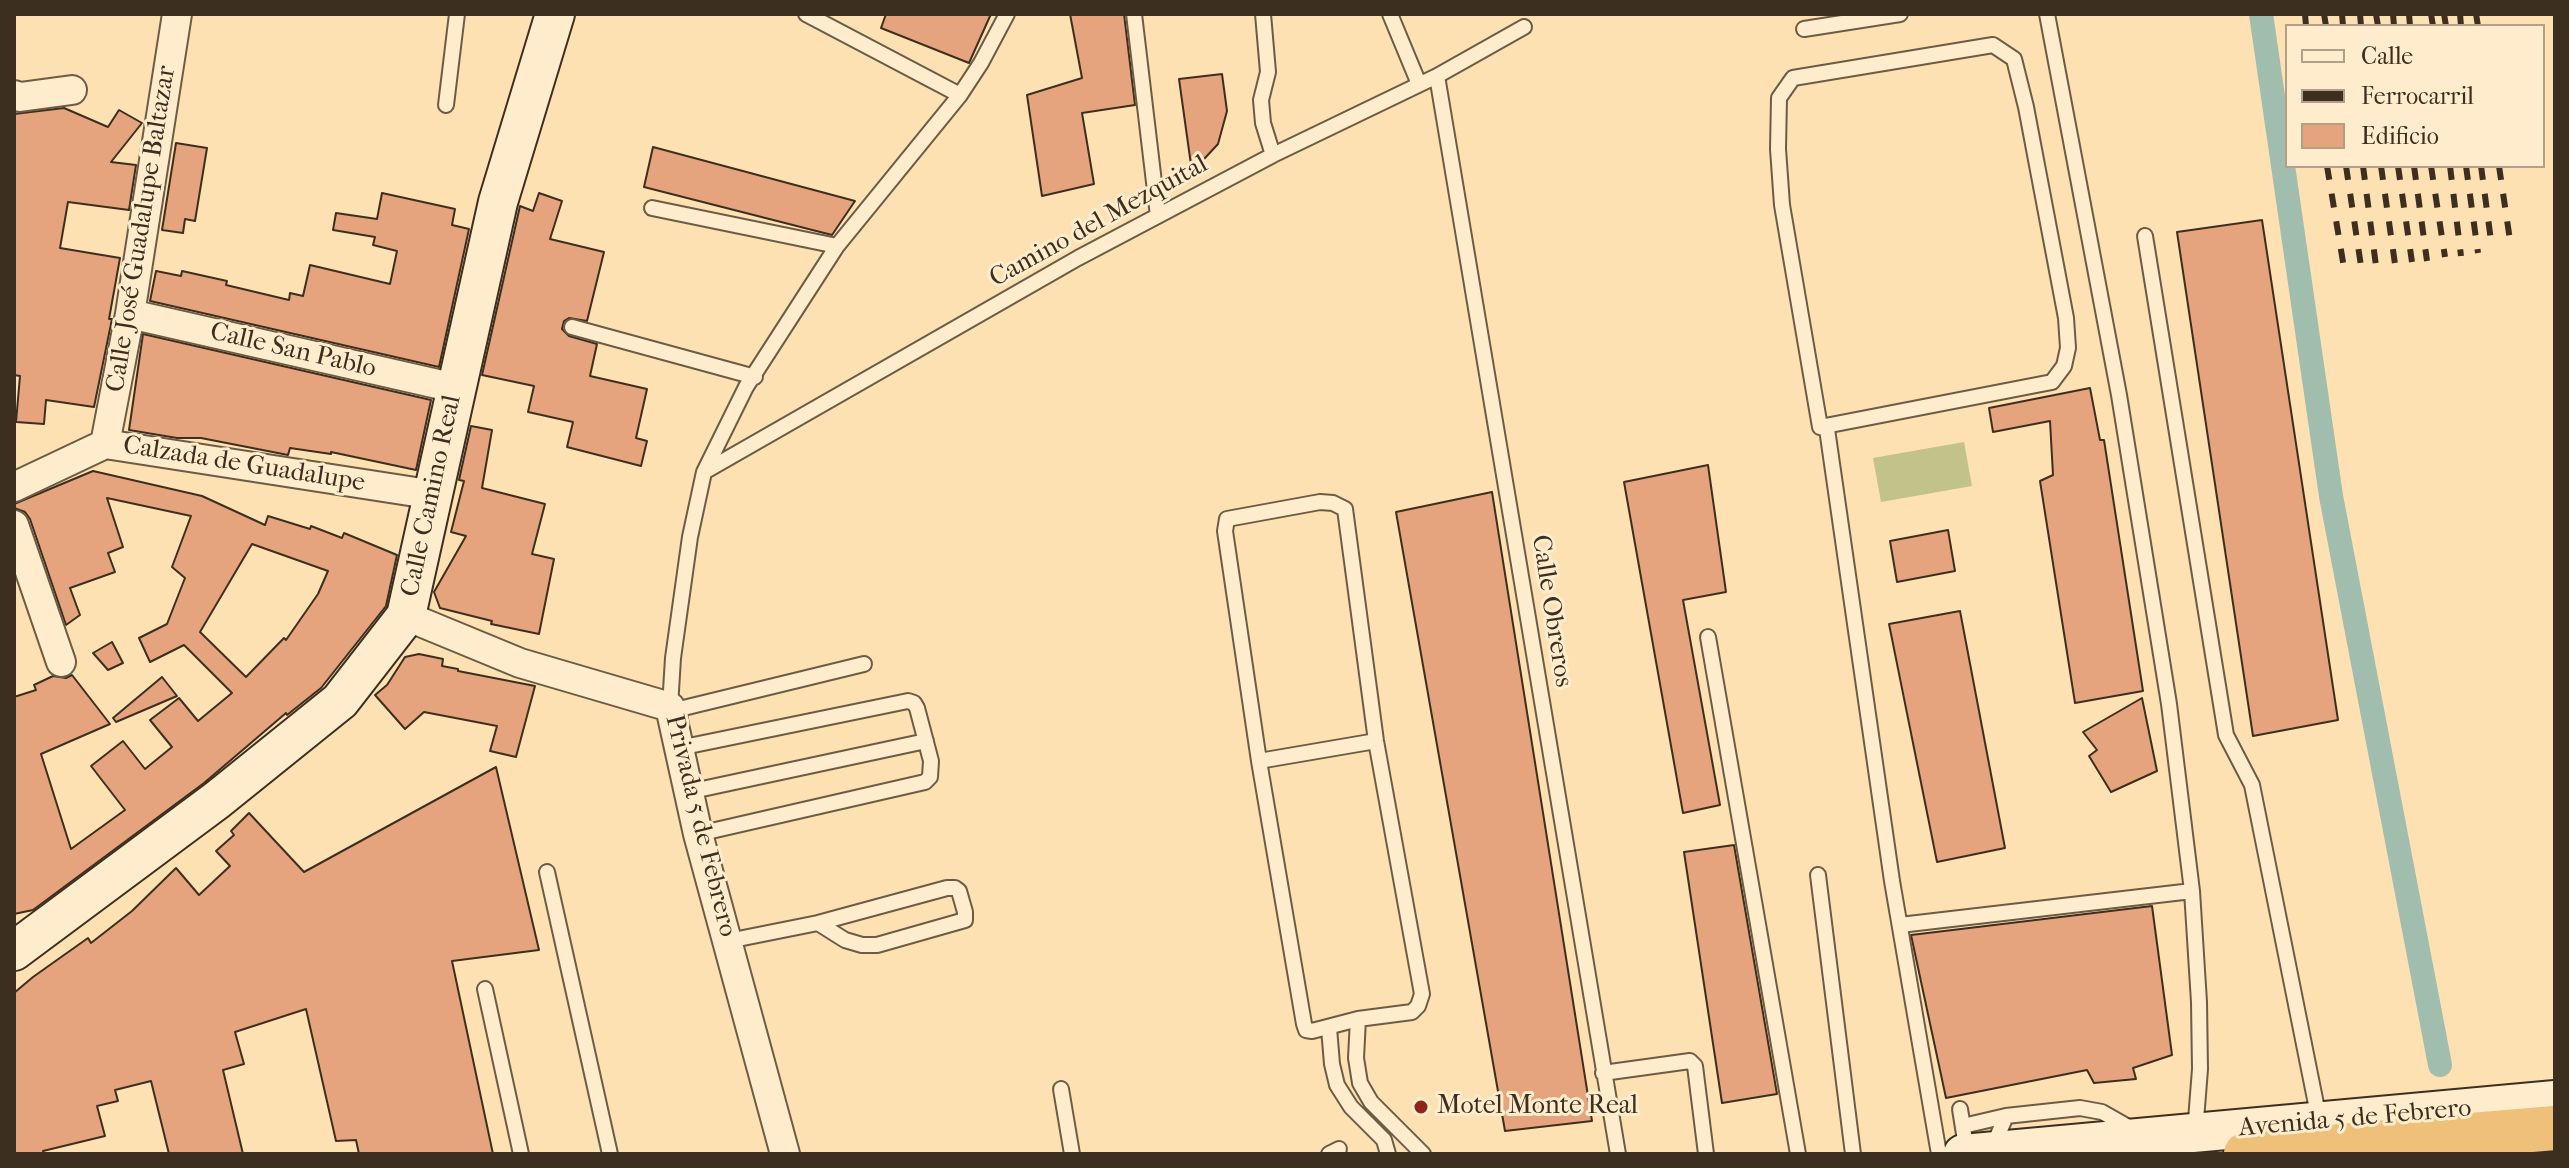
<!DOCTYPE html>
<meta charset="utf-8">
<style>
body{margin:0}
#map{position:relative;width:2569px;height:1168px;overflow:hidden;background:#fee1b2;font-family:"IM FELL French Canon",serif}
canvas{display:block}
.frame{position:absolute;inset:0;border:16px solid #3d2f1f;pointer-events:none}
.legend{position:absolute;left:2285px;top:24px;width:260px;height:144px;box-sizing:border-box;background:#feeccd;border:2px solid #b1a087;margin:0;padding:10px 14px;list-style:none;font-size:24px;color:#3d2f1f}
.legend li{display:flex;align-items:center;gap:16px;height:40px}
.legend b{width:40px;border:2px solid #b1a087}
</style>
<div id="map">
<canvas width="2569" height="1168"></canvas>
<div class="frame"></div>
<ul class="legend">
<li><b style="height:10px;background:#feeccd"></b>Calle</li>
<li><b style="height:10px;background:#3d2f1f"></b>Ferrocarril</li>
<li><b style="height:22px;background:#e5a47d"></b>Edificio</li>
</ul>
</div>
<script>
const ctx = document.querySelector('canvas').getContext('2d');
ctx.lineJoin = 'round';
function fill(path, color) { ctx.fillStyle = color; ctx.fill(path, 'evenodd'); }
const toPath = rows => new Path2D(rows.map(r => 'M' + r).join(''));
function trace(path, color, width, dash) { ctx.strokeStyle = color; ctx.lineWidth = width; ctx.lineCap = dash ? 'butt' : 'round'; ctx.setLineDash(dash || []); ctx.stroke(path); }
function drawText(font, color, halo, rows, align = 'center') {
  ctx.font = font + ' "IM FELL French Canon",serif'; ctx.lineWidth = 6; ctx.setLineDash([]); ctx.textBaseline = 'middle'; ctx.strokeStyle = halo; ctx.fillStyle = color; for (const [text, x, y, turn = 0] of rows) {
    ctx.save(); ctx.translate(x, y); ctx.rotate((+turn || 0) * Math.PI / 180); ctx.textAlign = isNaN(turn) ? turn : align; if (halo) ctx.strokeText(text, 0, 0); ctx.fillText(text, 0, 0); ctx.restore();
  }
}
fill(toPath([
 [1964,442,1972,486,1881,502,1873,458]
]), '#c2c28b');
trace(toPath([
 [2261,14,2331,496,2440,1065]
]), '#a0bdae', 24);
const building = toPath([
 [886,14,991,14,969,63,881,28,886,14],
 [1070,14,1124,14,1135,105,1082,113,1094,184,1042,196,1027,95,1082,78,1070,14],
 [1222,74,1227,111,1218,144,1192,172,1179,79,1222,74],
 [64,108,108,127,119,110,142,123,111,162,136,165,129,210,68,202,60,248,120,258,109,319,112,319,94,407,46,400,44,424,16,422,20,376,14,375,14,114,64,108],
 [176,143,207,148,195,221,185,219,183,233,162,230,176,143],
 [653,147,855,201,832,235,644,187,653,147],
 [382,193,455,209,452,225,469,229,439,367,150,301,156,271,181,276,182,271,227,281,226,285,289,300,290,293,303,296,310,265,390,284,397,251,373,245,375,237,333,230,336,213,377,219,382,193],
 [539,193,562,201,550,239,604,252,587,321,569,318,564,321,562,329,569,336,597,344,590,376,647,389,636,438,647,441,641,466,567,447,573,422,528,412,534,386,482,375,520,206,533,211,539,193],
 [2262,220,2338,720,2253,736,2177,232,2262,220],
 [143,334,431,400,416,470,331,452,331,454,290,448,288,455,201,438,177,438,129,430,143,334],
 [2090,388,2100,440,2104,440,2143,691,2075,703,2040,481,2053,475,2050,421,1993,432,1989,408,2090,388],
 [471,426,492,430,482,488,545,504,532,554,554,559,539,634,491,624,492,621,440,608,434,592,466,536,451,532,464,481,459,480,471,426],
 [1708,465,1726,592,1683,600,1720,805,1683,813,1624,482,1708,465],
 [93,471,202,496,265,525,268,516,310,529,311,526,342,538,344,533,397,555,386,606,321,688,287,715,286,713,204,783,33,910,14,914,14,697,36,690,34,685,53,676,66,678,72,675,110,724,41,754,71,849,125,810,91,766,123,741,145,769,172,747,150,720,179,698,198,721,232,693,184,645,150,662,139,638,167,624,185,578,172,567,191,516,107,498,123,547,108,553,115,572,70,588,80,615,66,625,30,519,25,512,14,508,14,504,93,471],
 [252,544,328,571,318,594,286,640,284,638,246,677,200,632,252,544],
 [1492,492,1592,1121,1505,1131,1396,512,1492,492],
 [1948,530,1955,571,1897,582,1890,541,1948,530],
 [1960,611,2005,848,1937,862,1889,624,1960,611],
 [112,642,123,663,108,670,93,653,112,642],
 [419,654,443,659,442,666,458,669,458,671,535,686,516,757,490,751,497,726,424,712,405,729,375,695,387,685,405,657,419,654],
 [162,677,177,696,116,722,113,718,162,677],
 [2142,698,2157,771,2111,792,2089,756,2097,750,2083,732,2142,698],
 [496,767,539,950,452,961,493,1154,359,1154,356,1140,336,1141,306,1009,235,1032,244,1064,223,1070,243,1154,169,1154,151,1081,115,1090,118,1101,97,1106,105,1136,43,1151,44,1154,14,1154,14,993,33,977,88,938,91,943,132,911,176,868,199,895,230,866,216,851,234,835,231,831,249,813,304,872,496,767],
 [1734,845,1777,1094,1722,1103,1684,852,1734,845],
 [2152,906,2172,1055,2133,1068,2136,1079,2094,1083,2087,1070,1946,1098,1911,935,2152,906]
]);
fill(building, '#e5a47d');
trace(building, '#3d2f1f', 2);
const lane = toPath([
 [806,14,960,95],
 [1134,14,1158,216],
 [1263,14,1268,72,1261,100,1263,123,1273,155],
 [1390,14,1419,84],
 [2047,14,2119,395,2169,704,2192,891,2199,1002,2200,1069,2195,1133],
 [1804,29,1900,14],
 [1993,45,2014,59,2026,107,2066,318,2068,348,2064,366,2052,382,1820,427,1782,205,1778,149,1779,98,1793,78,1993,45],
 [1437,76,1618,1154],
 [446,105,457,14],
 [652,208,837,246],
 [2145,236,2226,735,2252,785,2319,1119],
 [572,327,755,377],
 [1820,427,1827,429,1892,881,1939,1154],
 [704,472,1078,258,1273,155,1437,76,1524,27],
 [1320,502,1333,503,1345,509,1376,741,1422,994,1418,1006,1412,1012,1358,1019,1312,1031,1306,1030,1304,1024,1259,761,1225,531,1227,519,1320,502],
 [1708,637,1798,1154],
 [670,707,673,658,690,537,704,472,746,387,837,246,960,95,981,63,1007,14],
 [671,711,864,664],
 [679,748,908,701,914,703,917,708,931,761,930,777,925,782,698,834],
 [1259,761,1376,741],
 [688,792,926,741],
 [547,872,610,1154],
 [1818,875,1853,1154],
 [1900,925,2192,891],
 [728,941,818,923,947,888,955,888,959,891,965,912,965,920,877,945,862,945,845,940,818,923],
 [485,989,521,1154],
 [1358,1019,1356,1058,1360,1083,1371,1102,1423,1154],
 [1329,1028,1332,1064,1337,1085,1351,1107,1384,1140,1388,1154],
 [1603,1073,1690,1061,1695,1066,1706,1154],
 [1061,1089,1072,1154],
 [1960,1109,1967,1153],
 [1963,1126,2006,1116],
 [1992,1149,2006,1116,2080,1108,2102,1112,2132,1129],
 [1329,1154,1339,1149]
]);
const street = toPath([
 [14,95,20,97,72,90],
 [130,314,455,388],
 [105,444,130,314,177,14],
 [14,487,105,444,435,495],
 [14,525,61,662],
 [406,616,520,663,670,707,698,834,785,1154]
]);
const secondary = toPath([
 [14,951,217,800,340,701,406,616,498,202,555,14],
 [1963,1154,2555,1100]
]);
const highway = toPath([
 [2246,1154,2555,1128]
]);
trace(lane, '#6d5c44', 18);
trace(street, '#6d5c44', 32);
trace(secondary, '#3d2f1f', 42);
trace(highway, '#3d2f1f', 48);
trace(lane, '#feeccd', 14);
trace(street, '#feeccd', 28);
trace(secondary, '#feeccd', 38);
trace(highway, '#efc079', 44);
trace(toPath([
 [2305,14,2306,26],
 [2324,14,2326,26],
 [2342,14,2343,26],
 [2360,14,2361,26],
 [2376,14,2378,26],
 [2393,14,2394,26],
 [2409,14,2410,26],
 [2431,14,2433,26],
 [2444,14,2446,26],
 [2460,14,2461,26],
 [2476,14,2478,26],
 [2327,166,2344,268],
 [2346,166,2361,266],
 [2363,166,2376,266],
 [2381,166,2395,264],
 [2398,166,2412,262],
 [2414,166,2427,261],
 [2431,166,2445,257],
 [2450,166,2461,256],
 [2466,166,2478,253],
 [2481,166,2492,248],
 [2499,166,2511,247]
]), '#3d2f1f', 6, [14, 14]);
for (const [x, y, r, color] of [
 [1421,1107,8,"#8f2418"]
]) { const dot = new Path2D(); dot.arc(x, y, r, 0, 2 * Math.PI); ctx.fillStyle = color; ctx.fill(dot); trace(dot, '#feeccd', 3); }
drawText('26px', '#3d2f1f', '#feeccd', [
 ["Camino del Mezquital",1099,222,-29],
 ["Calle José Guadalupe Baltazar",142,229,-81],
 ["Calle San Pablo",293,351,13],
 ["Calzada de Guadalupe",244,465,9],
 ["Calle Camino Real",432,496,-78],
 ["Calle Obreros",1551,611,81],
 ["Privada 5 de Febrero",700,826,76],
 ["Avenida 5 de Febrero",2355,1119,-5]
]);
drawText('26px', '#3d2f1f', '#feeccd', [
 ["Motel Monte Real",1437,1107]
], 'left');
</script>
